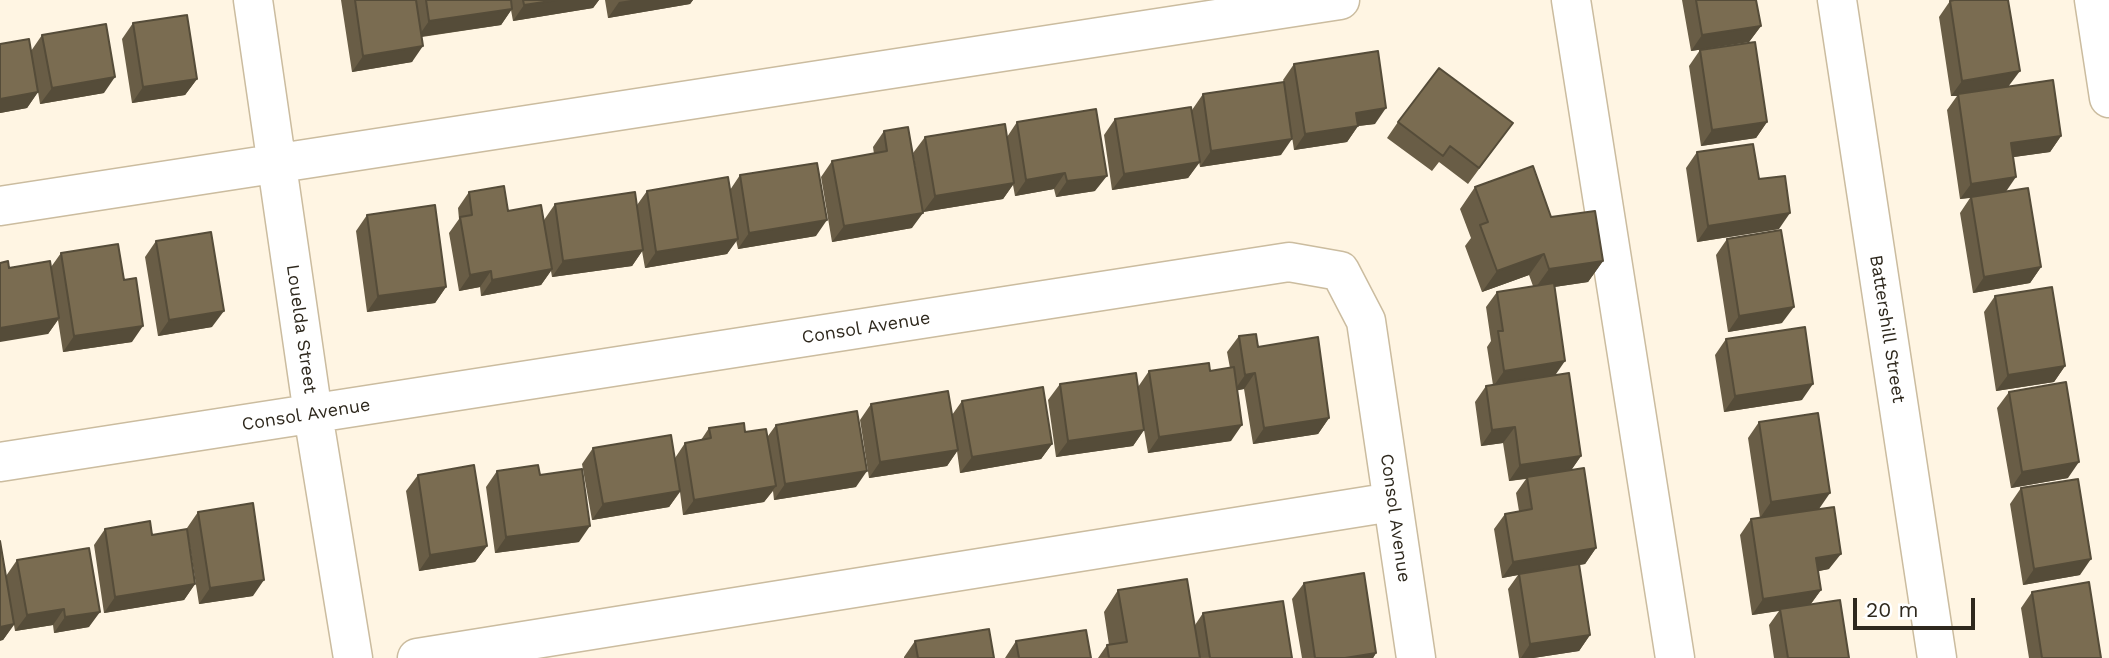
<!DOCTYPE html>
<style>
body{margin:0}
#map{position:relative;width:2109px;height:658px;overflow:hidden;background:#fff5e3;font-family:"Work Sans",sans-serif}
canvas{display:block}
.scale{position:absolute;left:1853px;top:598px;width:122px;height:32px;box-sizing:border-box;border:4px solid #2e281d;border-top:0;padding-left:9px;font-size:21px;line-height:24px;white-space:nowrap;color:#2e281d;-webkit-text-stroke:5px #fff;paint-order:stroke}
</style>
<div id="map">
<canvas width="2109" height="658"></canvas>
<div class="scale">20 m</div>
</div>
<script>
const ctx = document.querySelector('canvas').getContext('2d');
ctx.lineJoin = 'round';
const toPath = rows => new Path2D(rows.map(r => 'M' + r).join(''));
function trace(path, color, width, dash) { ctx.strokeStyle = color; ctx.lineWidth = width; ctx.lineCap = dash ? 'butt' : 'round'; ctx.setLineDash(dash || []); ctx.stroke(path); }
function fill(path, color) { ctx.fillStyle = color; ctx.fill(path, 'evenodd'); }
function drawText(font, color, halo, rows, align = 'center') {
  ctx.font = font + ' "Work Sans",sans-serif'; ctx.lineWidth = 7; ctx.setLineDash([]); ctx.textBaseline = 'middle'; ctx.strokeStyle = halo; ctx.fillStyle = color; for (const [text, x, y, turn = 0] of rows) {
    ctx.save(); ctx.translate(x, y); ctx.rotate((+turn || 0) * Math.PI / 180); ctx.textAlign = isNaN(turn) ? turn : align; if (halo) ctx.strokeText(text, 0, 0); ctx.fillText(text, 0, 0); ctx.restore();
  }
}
const minor = toPath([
 [253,0,313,414,353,658],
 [1571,0,1675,658],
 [1837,0,1937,658],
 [2094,0,2109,98],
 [0,206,1340,0],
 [0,462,1289,262,1340,271,1366,321,1416,658],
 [417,658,1392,502]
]);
trace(minor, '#cbbc9f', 41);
trace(minor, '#fff', 38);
fill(toPath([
 [341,0,599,0,593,8,513,21,511,10,501,25,422,37,412,62,352,72],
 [605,0,693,0,690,4,608,18],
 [1682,0,1756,0,1761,26,1749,42,1691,51],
 [1950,1,2009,86,2061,136,2050,152,2013,157,2006,191,2041,267,2030,283,1973,293,1960,213,1970,198,1960,199,1947,110,1957,96,1951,96,1939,17],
 [133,23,197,79,185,95,132,103,122,39],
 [42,35,104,93,40,104,33,61,38,92,27,108,0,113,0,44,31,51],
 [1700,50,1767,122,1756,138,1701,146,1689,66],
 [1294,64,1375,124,1358,126,1347,142,1294,150,1286,97,1281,155,1200,167,1199,162,1188,178,1112,190,1104,135,1115,119,1192,110,1203,94,1284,82,1283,80],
 [1017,122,1095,191,1056,197,1054,189,1015,196,1013,185,1003,199,923,212,913,153,925,137,1007,137],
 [1398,122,1513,123,1468,184,1439,162,1432,171,1387,138],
 [884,131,912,228,832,242,821,177,832,161,874,154,873,147],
 [1697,152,1759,179,1779,229,1697,242,1686,168],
 [740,175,816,236,738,249,736,240,727,254,645,268,642,251,632,266,552,277,551,271,541,285,481,296,480,287,459,291,449,233,459,219,458,208,469,192,508,211,544,220,555,204,637,205,647,191,730,190],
 [1475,187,1551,217,1603,261,1588,282,1554,287,1556,375,1581,456,1571,470,1596,548,1585,564,1579,565,1590,635,1579,651,1533,658,1519,658,1508,589,1518,575,1502,578,1494,529,1505,514,1519,511,1516,493,1526,479,1509,481,1503,443,1481,446,1475,402,1486,386,1493,385,1487,347,1491,341,1486,307,1497,292,1533,286,1529,275,1482,292,1465,246,1471,238,1460,209],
 [367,215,446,287,435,303,367,312,356,231],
 [1727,239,1782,323,1728,332,1716,255],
 [156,241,212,327,158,336,145,257],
 [61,253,132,342,63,352,58,320,48,334,9,268,51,267],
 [1995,296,2065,366,2054,382,1996,391,1984,312],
 [1239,336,1258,347,1329,418,1318,434,1253,444,1244,389,1237,390,1231,441,1148,453,1143,424,1144,430,1133,446,1056,457,1048,400,1060,384,1138,387,1149,371,1210,371,1230,368,1227,352],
 [1726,339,1802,400,1724,412,1715,355],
 [2009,392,2068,478,2011,488,1997,408],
 [962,401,1052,444,1041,459,960,473,957,451,947,466,869,478,860,420,871,404,952,415],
 [1759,422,1819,509,1760,518,1748,438],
 [776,425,856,487,774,500,773,491,764,502,683,515,680,492,669,507,592,520,582,464,593,448,675,458,685,443,701,440,709,428,745,432,768,436],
 [497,471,540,475,579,542,495,553,486,487],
 [418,475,487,546,475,562,419,571,406,491],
 [2021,488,2080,575,2023,585,2010,504],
 [198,512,253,596,199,604,187,528],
 [1751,519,1829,569,1818,571,1821,590,1811,604,1849,658,1774,658,1769,625,1779,611,1752,615,1740,535],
 [105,529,152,535,195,584,184,600,104,613,94,545],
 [17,560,89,627,54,633,53,625,15,631,14,625,3,640,6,576],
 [1304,583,1376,653,1373,658,1302,658,1292,599],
 [1118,590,1195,625,1203,613,1292,658,1098,658,1107,645,1109,645,1104,612],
 [2032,592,2101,658,2029,658,2021,608],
 [915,641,994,658,904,658,904,657],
 [1016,641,1091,658,1005,658]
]), '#695d46');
fill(toPath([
 [557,0,599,0,593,8,513,21,524,5],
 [631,0,693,0,690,4,608,18,619,2],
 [512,9,501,25,418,37,429,21],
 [1761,26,1749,42,1691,51,1702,35],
 [423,46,412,62,352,72,363,56],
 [2020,71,2008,87,1958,94,1957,96,1951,96,1962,81],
 [115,77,104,93,40,104,52,88],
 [197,79,185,95,132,103,143,87],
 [38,92,27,108,0,113,0,99],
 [1386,108,1375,124,1358,126,1347,142,1294,150,1305,134,1356,113],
 [1767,122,1756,138,1701,146,1712,130],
 [2061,136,2050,152,2000,159,2011,143],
 [1292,139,1281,155,1200,167,1211,151],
 [1200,162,1188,178,1112,190,1124,174],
 [1065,173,1054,189,1015,196,1026,180],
 [1107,176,1095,191,1056,197,1067,181],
 [2016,177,2005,193,1960,199,1971,184],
 [1014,183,1003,199,923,212,935,196],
 [923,213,912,228,832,242,844,226],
 [1790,213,1779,229,1697,242,1708,226],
 [827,220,816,236,738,249,749,233],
 [738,239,727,254,645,268,656,252],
 [643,250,632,266,552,277,563,261],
 [1544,254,1529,275,1482,292,1497,271],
 [1603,261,1588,282,1534,290,1549,269],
 [2041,267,2030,283,1973,293,1984,277],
 [552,269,541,285,481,296,492,280],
 [491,271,480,287,459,291,470,275],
 [446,287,435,303,367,312,378,296],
 [1794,307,1782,323,1728,332,1739,316],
 [224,311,212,327,158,336,169,320],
 [59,318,48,334,0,342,0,328],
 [143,326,132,342,63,352,74,336],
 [1565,361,1554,377,1493,387,1504,371],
 [2065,366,2054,382,1996,391,2008,375],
 [1255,373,1244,389,1234,391,1245,375],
 [1813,384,1802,400,1724,412,1735,396],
 [1329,418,1318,434,1253,444,1264,428],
 [1242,425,1231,441,1148,453,1159,437],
 [1515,427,1503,443,1481,446,1492,430],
 [1144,430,1133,446,1056,457,1068,441],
 [1052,444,1041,459,960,473,972,457],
 [958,450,947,466,869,478,880,462],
 [1581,456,1570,472,1509,481,1520,465],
 [2079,462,2068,478,2011,488,2022,472],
 [867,471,856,487,774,500,785,484],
 [776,486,764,502,683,515,694,500],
 [680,491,669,507,592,520,603,504],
 [1830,493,1819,509,1760,518,1771,502],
 [590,526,579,542,495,553,506,537],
 [487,546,475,562,419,571,430,555],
 [1596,548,1585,564,1520,575,1519,574,1518,575,1502,578,1513,562],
 [1841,554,1829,569,1805,574,1816,558],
 [2091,559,2080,575,2023,585,2034,569],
 [264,580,253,596,199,604,210,588],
 [195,584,184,600,104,613,115,597],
 [1821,590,1809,606,1752,615,1763,599],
 [64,609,53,625,15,631,27,615],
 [100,612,89,627,54,633,65,617],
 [14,624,3,640,0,641,0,627],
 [1590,635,1579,651,1533,658,1521,658,1530,644],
 [1376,653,1373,658,1345,658]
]), '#554c39');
const building = toPath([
 [355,0,416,0,423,46,363,56,355,0],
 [426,0,511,0,512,9,429,21,426,0],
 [523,0,557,0,524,5,523,0],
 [1696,0,1756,0,1761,26,1702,35,1696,0],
 [1954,0,2008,0,2020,71,1962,81,1950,1,1954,0],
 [187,15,197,79,143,87,133,23,187,15],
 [106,24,115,77,52,88,42,35,106,24],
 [29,39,38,92,0,99,0,44,29,39],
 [1755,42,1767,122,1712,130,1700,50,1755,42],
 [1378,51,1386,108,1356,113,1358,126,1305,134,1294,64,1378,51],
 [1439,68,1513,123,1479,168,1450,146,1443,156,1398,122,1439,68],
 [2053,80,2061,136,2011,143,2016,177,1971,184,1958,94,2053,80],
 [1284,82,1292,139,1211,151,1203,94,1284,82],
 [1191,107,1200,162,1124,174,1115,119,1191,107],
 [1096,109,1107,176,1067,181,1065,173,1026,180,1017,122,1096,109],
 [1005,124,1014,183,935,196,925,137,1005,124],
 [908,127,923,213,844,226,832,161,887,151,884,131,908,127],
 [1753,144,1759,179,1785,176,1790,213,1708,226,1697,152,1753,144],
 [817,163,827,220,749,233,740,175,817,163],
 [1533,166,1551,217,1595,211,1603,261,1549,269,1544,254,1497,271,1480,225,1488,222,1475,187,1533,166],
 [728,177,738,239,656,252,647,191,728,177],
 [504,186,508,211,541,205,552,269,492,280,491,271,470,275,460,217,472,215,469,192,504,186],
 [2028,188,2041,267,1984,277,1971,197,2028,188],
 [635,192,643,250,563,261,555,204,635,192],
 [435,205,446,287,378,296,367,215,435,205],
 [1781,230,1794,307,1739,316,1727,239,1781,230],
 [211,232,224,311,169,320,156,241,211,232],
 [118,244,124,280,136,278,143,326,74,336,61,253,118,244],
 [8,261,9,268,50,261,59,318,0,328,0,263,8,261],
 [1554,283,1565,361,1504,371,1498,331,1503,331,1497,292,1554,283],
 [2052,287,2065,366,2008,375,1995,296,2052,287],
 [1805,327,1813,384,1735,396,1726,339,1805,327],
 [1256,334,1258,347,1318,337,1329,418,1264,428,1255,373,1245,375,1239,336,1256,334],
 [1209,363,1210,371,1234,367,1242,425,1159,437,1149,371,1209,363],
 [1136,373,1144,430,1068,441,1060,384,1136,373],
 [1569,373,1581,456,1520,465,1515,427,1492,430,1486,386,1569,373],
 [2066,382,2079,462,2022,472,2009,392,2066,382],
 [1043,387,1052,444,972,457,962,401,1043,387],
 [948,391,958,450,880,462,871,404,948,391],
 [857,411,867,471,785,484,776,425,857,411],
 [1818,413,1830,493,1771,502,1759,422,1818,413],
 [744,423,745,432,766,429,776,486,694,500,685,443,711,438,709,428,744,423],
 [671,435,680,491,603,504,593,448,671,435],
 [474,465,487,546,430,555,418,475,474,465],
 [538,465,540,475,582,469,590,526,506,537,497,471,538,465],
 [1584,468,1596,548,1513,562,1505,514,1532,509,1527,477,1584,468],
 [2078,479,2091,559,2034,569,2021,488,2078,479],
 [253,503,264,580,210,588,198,512,253,503],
 [1834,507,1841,554,1816,558,1821,590,1763,599,1751,519,1834,507],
 [150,521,152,535,187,529,195,584,115,597,105,529,150,521],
 [0,541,14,624,0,627,0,541],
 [89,548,100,612,65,617,64,609,27,615,17,560,89,548],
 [1579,564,1590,635,1530,644,1519,574,1579,564],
 [1364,573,1376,653,1345,658,1315,658,1304,583,1364,573],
 [1187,579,1200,658,1109,658,1107,645,1127,642,1118,590,1187,579],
 [2089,582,2101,658,2042,658,2032,592,2089,582],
 [1840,600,1849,658,1788,658,1780,609,1840,600],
 [1283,601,1292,658,1210,658,1203,613,1283,601],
 [989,629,994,658,918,658,915,641,989,629],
 [1086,630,1091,658,1019,658,1016,641,1086,630]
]);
fill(building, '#7a6c51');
trace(building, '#554c39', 2);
drawText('18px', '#2e281d', '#fff', [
 ["Consol Avenue",866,328,-9],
 ["Louelda Street",301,329,82],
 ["Battershill Street",1887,329,81],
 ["Consol Avenue",306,415,-9],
 ["Consol Avenue",1395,518,82]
]);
</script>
